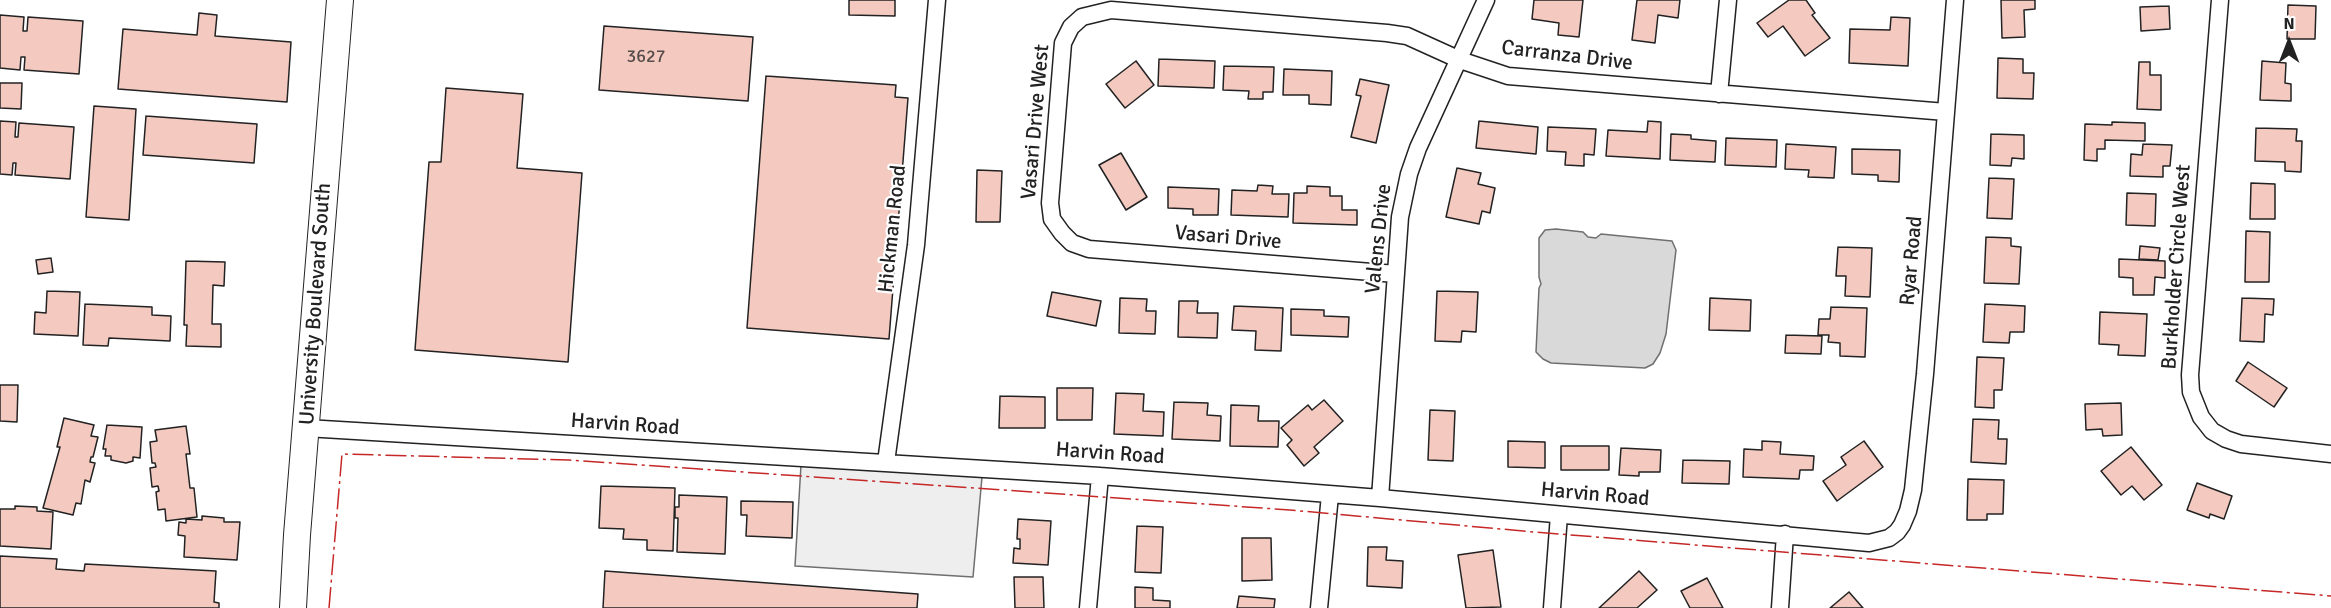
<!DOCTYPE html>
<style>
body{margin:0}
#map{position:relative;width:2331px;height:608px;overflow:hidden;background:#fff;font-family:Signika,sans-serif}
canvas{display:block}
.north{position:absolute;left:2259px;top:12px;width:60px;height:60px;-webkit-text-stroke:4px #fff;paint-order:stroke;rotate:0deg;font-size:16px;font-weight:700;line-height:24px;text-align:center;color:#222}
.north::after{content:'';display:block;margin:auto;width:21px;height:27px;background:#222;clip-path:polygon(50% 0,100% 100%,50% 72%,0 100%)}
</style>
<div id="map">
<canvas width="2331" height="608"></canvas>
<div class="north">N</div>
</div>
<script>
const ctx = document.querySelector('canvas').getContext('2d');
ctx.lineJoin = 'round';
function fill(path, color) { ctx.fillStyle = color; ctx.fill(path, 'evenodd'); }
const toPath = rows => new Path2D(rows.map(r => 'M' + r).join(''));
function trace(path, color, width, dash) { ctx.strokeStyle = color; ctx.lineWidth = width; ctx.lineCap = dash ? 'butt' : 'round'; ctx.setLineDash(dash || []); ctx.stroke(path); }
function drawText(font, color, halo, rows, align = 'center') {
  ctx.font = font + ' Signika,sans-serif'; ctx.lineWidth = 4.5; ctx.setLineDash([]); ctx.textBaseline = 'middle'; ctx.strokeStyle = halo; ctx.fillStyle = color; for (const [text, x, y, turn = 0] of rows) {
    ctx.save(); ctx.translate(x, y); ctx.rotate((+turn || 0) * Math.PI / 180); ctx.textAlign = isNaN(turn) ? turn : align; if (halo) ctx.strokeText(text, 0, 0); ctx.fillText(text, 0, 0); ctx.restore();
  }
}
const green = toPath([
 [801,465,982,477,973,577,795,566,801,465]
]);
fill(green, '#eee');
trace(green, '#6f6f6f', 1.5);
const water = toPath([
 [1556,229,1583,232,1588,237,1596,238,1601,234,1672,241,1676,250,1666,334,1660,353,1653,364,1645,368,1551,363,1543,359,1536,352,1539,288,1541,284,1539,277,1539,238,1545,230,1556,229]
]);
fill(water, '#d9d9d9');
trace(water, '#6f6f6f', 1.5);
const building = toPath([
 [849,0,895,0,895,16,849,15,849,0],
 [1534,0,1583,0,1579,37,1558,35,1559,23,1532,19,1534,0],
 [1637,0,1680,0,1678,18,1658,15,1655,43,1632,40,1637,0],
 [1789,0,1806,0,1815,13,1812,15,1830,38,1805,56,1783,26,1768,37,1757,23,1789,0],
 [2001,0,2035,0,2035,9,2024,10,2025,37,2002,38,2001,0],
 [2288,5,2316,6,2315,39,2287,39,2288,5],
 [2169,6,2170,29,2141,31,2140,7,2169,6],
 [199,13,217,15,215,36,291,42,287,102,118,89,123,29,197,35,199,13],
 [0,15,24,17,23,31,27,31,28,17,83,21,79,74,24,70,25,57,21,57,20,70,0,68,0,15],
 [1891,17,1910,18,1908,66,1849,63,1850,29,1890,30,1891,17],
 [604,26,753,37,748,101,599,90,604,26],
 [1998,58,2023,59,2023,73,2034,73,2033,99,1997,98,1998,58],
 [1159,59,1215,61,1214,88,1158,86,1159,59],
 [1136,61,1154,85,1125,108,1106,84,1136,61],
 [2262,61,2286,63,2285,83,2291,84,2291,101,2260,100,2262,61],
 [2139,62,2150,62,2150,75,2161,75,2161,110,2137,109,2139,62],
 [1224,66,1274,67,1273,92,1263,92,1263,99,1248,99,1249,91,1223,90,1224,66],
 [1284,69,1332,71,1331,105,1309,104,1309,95,1283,95,1284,69],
 [766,76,896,85,895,97,908,98,889,339,747,328,766,76],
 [1360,79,1389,85,1376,143,1351,137,1361,96,1356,95,1360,79],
 [0,83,22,83,21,109,0,108,0,83],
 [446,88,523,94,517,168,582,173,568,362,415,350,429,162,441,162,446,88],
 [94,106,136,109,129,220,86,217,94,106],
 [146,116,257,124,254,163,143,155,146,116],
 [0,121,16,122,15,137,18,137,19,123,74,127,70,179,15,175,16,163,13,163,12,175,0,174,0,121],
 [1479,121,1538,127,1536,154,1476,148,1479,121],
 [1648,121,1661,122,1660,159,1606,156,1608,130,1647,132,1648,121],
 [2112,122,2145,123,2145,141,2105,140,2105,149,2097,149,2097,161,2084,160,2085,124,2112,125,2112,122],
 [1548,127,1596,129,1594,155,1584,154,1584,166,1565,165,1566,152,1547,151,1548,127],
 [2256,128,2297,129,2296,141,2302,141,2301,172,2285,171,2285,162,2255,161,2256,128],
 [1671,134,1691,135,1691,139,1716,141,1715,162,1670,160,1671,134],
 [1991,134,2024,135,2024,159,2012,158,2011,166,1990,165,1991,134],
 [1726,138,1777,140,1776,167,1725,165,1726,138],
 [1786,144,1836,147,1834,178,1808,177,1809,170,1785,169,1786,144],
 [2143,144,2172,145,2170,166,2163,166,2163,177,2130,176,2131,154,2142,155,2143,144],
 [1852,149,1900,150,1899,182,1878,181,1878,175,1852,174,1852,149],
 [1121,153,1147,197,1126,210,1099,165,1121,153],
 [1457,168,1481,173,1478,184,1495,188,1490,213,1482,211,1479,224,1446,217,1457,168],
 [977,170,1002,171,1000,222,976,222,977,170],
 [1989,178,2014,179,2012,219,1987,218,1989,178],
 [2251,183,2275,184,2275,219,2250,219,2251,183],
 [1258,185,1273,186,1272,194,1289,194,1288,217,1231,215,1232,190,1257,191,1258,185],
 [1307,186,1330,187,1330,196,1342,196,1342,210,1357,210,1357,225,1293,223,1294,193,1307,193,1307,186],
 [1168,187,1219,189,1218,215,1193,215,1193,209,1168,208,1168,187],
 [2127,193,2156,194,2155,226,2126,225,2127,193],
 [2246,231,2270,232,2269,282,2245,282,2246,231],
 [1986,237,2011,238,2011,246,2021,247,2019,284,1984,283,1986,237],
 [2140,246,2160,248,2158,260,2139,259,2140,246],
 [1838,247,1872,248,1870,297,1845,296,1846,276,1836,276,1838,247],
 [51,258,53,272,38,274,36,260,51,258],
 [2119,259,2165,261,2165,278,2155,277,2154,295,2133,295,2133,278,2119,277,2119,259],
 [186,261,225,262,224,286,213,285,212,324,221,324,221,347,186,346,187,325,184,325,186,261],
 [47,291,80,292,78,336,34,334,35,312,46,313,47,291],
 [1437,291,1478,292,1476,332,1462,331,1461,342,1435,341,1437,291],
 [1052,292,1101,301,1096,326,1047,316,1052,292],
 [1120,298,1147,299,1146,311,1156,311,1155,334,1119,333,1120,298],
 [1710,298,1751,300,1750,331,1709,330,1710,298],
 [2242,298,2274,299,2273,315,2265,314,2264,342,2240,341,2242,298],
 [1179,301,1198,301,1197,313,1218,313,1217,338,1178,337,1179,301],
 [85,304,152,307,152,315,171,316,170,341,109,338,108,346,83,345,85,304],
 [1985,304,2025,306,2024,332,2010,332,2009,343,1983,342,1985,304],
 [1234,306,1283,308,1281,351,1255,350,1256,331,1232,330,1234,306],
 [1831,307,1867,308,1865,357,1840,356,1840,343,1828,342,1829,335,1818,335,1819,319,1830,319,1831,307],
 [1291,309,1324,310,1324,316,1349,317,1348,337,1291,335,1291,309],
 [2100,312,2147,314,2145,356,2118,355,2119,345,2099,344,2100,312],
 [1786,335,1822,336,1821,354,1785,353,1786,335],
 [1977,357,2004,358,2002,390,1994,390,1994,408,1975,407,1977,357],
 [2248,362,2287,388,2274,407,2236,381,2248,362],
 [0,385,18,385,17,422,0,421,0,385],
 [1057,388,1093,388,1092,420,1057,420,1057,388],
 [1116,393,1144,394,1143,411,1164,412,1163,436,1114,434,1116,393],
 [1000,396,1045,397,1045,428,999,428,1000,396],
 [1324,400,1343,421,1314,447,1319,453,1304,466,1287,445,1292,440,1281,428,1308,405,1312,410,1324,400],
 [1174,402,1208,403,1207,415,1221,416,1220,441,1172,439,1174,402],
 [2121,403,2122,435,2103,436,2102,429,2086,430,2085,404,2121,403],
 [1231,405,1259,406,1258,421,1279,421,1278,447,1230,446,1231,405],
 [1430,410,1455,411,1453,461,1428,460,1430,410],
 [64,418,94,425,91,436,98,437,93,457,91,457,90,462,95,463,90,482,85,480,81,504,76,503,73,515,43,508,60,447,57,447,64,418],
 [1973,419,1999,420,1998,439,2007,439,2006,464,1971,462,1973,419],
 [107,425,142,427,140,458,133,457,133,461,126,463,111,460,111,456,105,456,106,449,103,449,107,425],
 [186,426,190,454,186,454,190,488,194,488,197,517,166,521,165,509,158,510,156,492,159,491,158,486,152,487,150,468,156,467,155,463,152,463,150,442,157,441,155,430,186,426],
 [1508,441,1545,442,1545,468,1508,467,1508,441],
 [1762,441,1781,442,1780,454,1814,456,1813,470,1800,470,1799,479,1743,477,1744,449,1762,450,1762,441],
 [1864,441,1883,467,1837,501,1823,481,1846,465,1841,457,1864,441],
 [1561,446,1609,446,1609,470,1561,470,1561,446],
 [2131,447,2162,485,2144,500,2132,486,2121,495,2101,471,2131,447],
 [1621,448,1661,450,1660,472,1639,472,1639,476,1619,475,1621,448],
 [1683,460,1730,461,1729,484,1682,483,1683,460],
 [1968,479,2004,480,2003,514,1987,514,1987,520,1967,520,1968,479],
 [2197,483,2232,496,2224,519,2210,514,2209,518,2187,510,2197,483],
 [601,486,675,488,673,551,647,550,647,540,623,539,624,529,599,528,601,486],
 [679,495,727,497,725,554,677,552,678,518,675,518,675,507,679,507,679,495],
 [741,501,793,502,792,538,746,536,747,515,741,515,741,501],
 [15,506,37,507,37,511,53,512,51,549,0,546,0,509,15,509,15,506],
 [202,516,224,518,224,522,240,522,237,560,184,557,185,536,178,535,179,522,186,523,186,519,202,520,202,516],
 [1018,519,1051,521,1048,565,1013,563,1014,548,1020,549,1020,539,1017,539,1018,519],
 [1137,526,1163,527,1161,573,1135,572,1137,526],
 [1242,538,1271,538,1272,580,1242,581,1242,538],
 [1368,547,1387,547,1386,560,1403,561,1402,588,1367,586,1368,547],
 [1493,550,1501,607,1466,608,1458,555,1493,550],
 [0,556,57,559,56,569,84,571,85,564,216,571,214,602,219,603,219,608,0,608,0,556],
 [605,571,918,594,917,608,603,608,605,571],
 [1639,571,1657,590,1637,608,1599,608,1639,571],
 [1014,577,1043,577,1044,608,1015,608,1014,577],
 [1707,578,1723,608,1690,608,1681,591,1707,578],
 [1135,587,1153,588,1153,600,1170,601,1170,608,1135,608,1135,587],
 [1849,592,1863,608,1830,608,1849,592],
 [1239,596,1275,599,1274,608,1237,608,1239,596]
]);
fill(building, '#f3c9c0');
trace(building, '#222', 1.5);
const minor = toPath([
 [2220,0,2190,375,2191,392,2201,417,2212,431,2226,439,2241,444,2331,454],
 [1719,94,1728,0],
 [1396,274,1089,249,1072,243,1062,233,1052,219,1050,203,1063,43,1071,27,1082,17,1111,10,1387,33,1407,36,1460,60,1508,76,1946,112],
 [306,428,1100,476,1380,498,1869,543,1889,538,1897,532,1902,525,1908,511,1913,490,1925,374,1955,0],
 [886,462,916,245,937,0],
 [1380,498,1400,217,1409,174,1418,148,1486,0],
 [1088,608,1100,476],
 [1319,608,1330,495],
 [1552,608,1559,515],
 [1780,608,1785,534]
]);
const primary = toPath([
 [293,608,297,535,340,0]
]);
trace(minor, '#222', 19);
trace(primary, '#222', 28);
trace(minor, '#fff', 16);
trace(primary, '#fff', 26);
trace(toPath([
 [329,608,342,454,569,460,1046,493,1290,510,1534,532,2331,596]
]), '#c62828', 1.5, [21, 4.5, 3, 4.5]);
drawText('18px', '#564c4a', null, [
 ["3627",646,57]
]);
drawText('21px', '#222', '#fff', [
 ["Carranza Drive",1567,56,7],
 ["Vasari Drive West",1036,122,-85],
 ["Hickman Road",893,229,-84],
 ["Vasari Drive",1228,238,5],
 ["Valens Drive",1379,239,-84],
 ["Ryar Road",1912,261,-85],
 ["Burkholder Circle West",2177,267,-86],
 ["University Boulevard South",316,304,-86],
 ["Harvin Road",625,425,4],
 ["Harvin Road",1110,454,4],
 ["Harvin Road",1595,495,5]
]);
</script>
